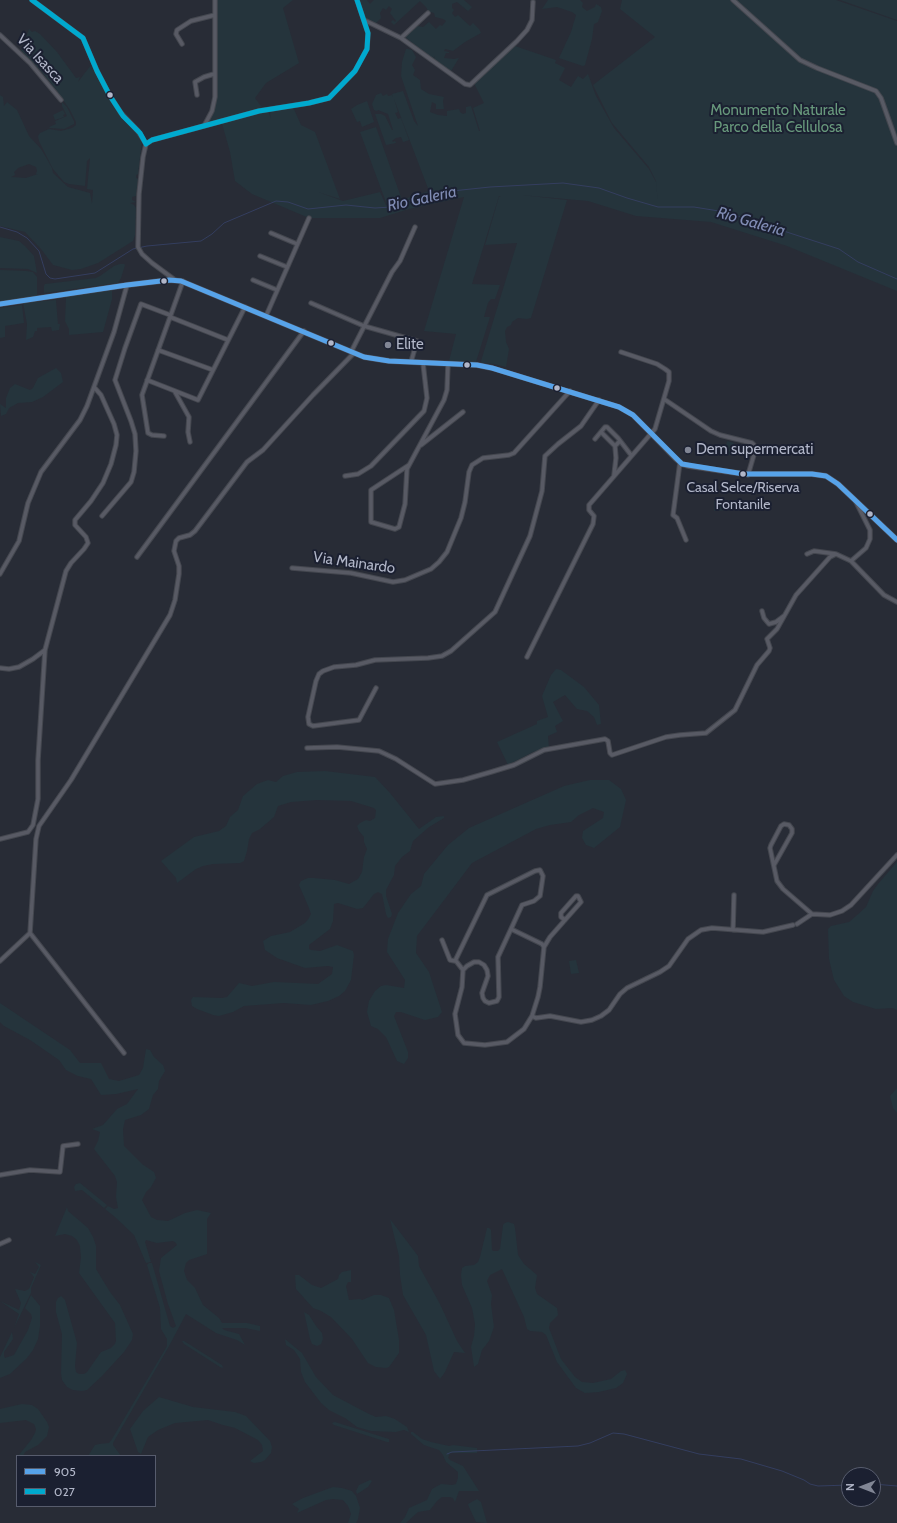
<!DOCTYPE html>
<style>
body{margin:0}
#map{position:relative;width:897px;height:1523px;overflow:hidden;background:#282c36;font-family:Cabin,sans-serif}
canvas{display:block}
.legend{position:absolute;left:16px;top:1455px;width:140px;height:52px;box-sizing:border-box;background:#1b2031;border:1px solid #575c6d;margin:0;padding:5px 7px;list-style:none;font-size:12px;color:#b1b6c8}
.legend li{display:flex;align-items:center;gap:8px;height:20px}
.legend b{width:20px;border:1px solid #575c6d}
.north{position:absolute;left:841px;top:1467px;width:40px;height:40px;box-sizing:border-box;background:#1b2031;border:1px solid #575c6d;border-radius:50%;rotate:270deg;font-size:11px;font-weight:700;line-height:16px;text-align:center;color:#b1b6c8}
.north::after{content:'';display:block;margin:auto;width:14px;height:18px;background:#818695;clip-path:polygon(50% 0,100% 100%,50% 72%,0 100%)}
</style>
<div id="map">
<canvas width="897" height="1523"></canvas>
<ul class="legend">
<li><b style="height:5px;background:#57a3e9"></b>905</li>
<li><b style="height:5px;background:#00a9ce"></b>027</li>
</ul>
<div class="north">N</div>
</div>
<script>
const ctx = document.querySelector('canvas').getContext('2d');
ctx.lineJoin = 'round';
function fill(path, color) { ctx.fillStyle = color; ctx.fill(path, 'evenodd'); }
const toPath = rows => new Path2D(rows.map(r => 'M' + r).join(''));
function trace(path, color, width, dash) { ctx.strokeStyle = color; ctx.lineWidth = width; ctx.lineCap = dash ? 'butt' : 'round'; ctx.setLineDash(dash || []); ctx.stroke(path); }
function drawText(font, color, halo, rows, align = 'center') {
  ctx.font = font + ' Cabin,sans-serif'; ctx.lineWidth = 4; ctx.setLineDash([]); ctx.textBaseline = 'middle'; ctx.strokeStyle = halo; ctx.fillStyle = color; for (const [text, x, y, turn = 0] of rows) {
    ctx.save(); ctx.translate(x, y); ctx.rotate((+turn || 0) * Math.PI / 180); ctx.textAlign = isNaN(turn) ? turn : align; if (halo) ctx.strokeText(text, 0, 0); ctx.fillText(text, 0, 0); ctx.restore();
  }
}
fill(toPath([
 [217,0,293,0,283,8,299,63,266,83,255,98,261,106,268,110,271,119,270,113,274,110,293,107,301,125,315,132,340,199,318,192,343,201,380,192,386,205,429,191,394,99,398,112,395,113,398,119,401,118,409,140,403,142,401,137,396,138,392,141,393,142,395,141,396,143,386,145,375,114,381,114,385,116,392,130,393,130,388,114,378,110,377,111,374,110,372,104,376,95,381,93,383,96,387,94,388,96,392,95,393,97,392,94,403,91,414,121,418,126,401,76,402,62,406,49,408,49,412,50,416,57,412,65,415,70,413,75,420,80,421,89,429,94,444,97,443,101,444,109,436,109,436,104,432,102,430,112,438,115,447,116,447,111,459,109,460,112,463,114,466,113,466,107,471,106,479,131,474,131,480,131,473,108,484,103,474,83,515,46,556,60,555,63,565,68,559,80,571,87,578,76,583,79,588,74,596,96,614,128,649,169,656,182,658,203,656,181,649,167,612,123,593,85,655,37,620,9,622,0,836,0,897,21,897,291,787,246,711,222,636,216,588,201,521,195,567,200,531,318,527,319,518,318,512,322,511,325,507,327,505,331,506,342,509,349,506,367,494,364,497,361,494,364,482,363,481,361,517,243,485,245,499,197,501,196,499,196,472,284,500,285,495,299,491,299,488,303,484,317,490,317,476,362,449,361,456,334,424,331,464,197,409,209,380,218,309,218,252,194,235,181,230,152,221,120,210,123,209,121,215,106],
 [359,0,367,0,370,4,374,0,464,0,472,7,468,11,457,2,452,4,452,8,454,10,452,13,455,17,458,15,470,26,473,23,479,29,481,33,465,42,453,51,445,49,444,51,449,52,449,53,446,53,444,58,454,59,459,58,451,71,434,59,435,56,433,59,405,37,417,26,423,27,429,22,436,29,440,25,442,26,446,21,443,19,435,17,434,13,431,12,429,12,426,7,420,1,394,25,391,22,393,20,395,22,396,21,390,13,392,9,389,6,386,10,383,8,380,13,381,18,376,23,365,18],
 [548,0,580,0,583,3,582,7,587,11,595,7,596,4,601,7,602,11,598,22,594,24,592,39,585,65,583,66,559,58,571,32,576,15,572,12,557,7,542,9],
 [838,0,897,0,897,20,840,0],
 [29,29,32,32,35,31,40,34,57,52,76,78,80,77,78,82,91,65,112,105,126,123,140,135,142,141,138,174,136,175,136,178,138,179,136,196,132,197,132,200,136,202,130,203,134,205,136,208,135,235,133,241,98,263,81,269,72,270,53,265,41,249,25,232,0,226,0,95,3,97,4,106,7,102,17,110,29,136,41,149,47,159,52,168,53,173,68,187,90,193,92,204,93,190,87,189,90,158,87,161,85,186,69,184,64,182,53,169,39,141,38,136,40,133,49,129,61,131,72,128,76,125,76,122,70,110,57,91,40,70,21,51],
 [29,164,36,167,37,171,36,174,38,174,26,178,11,177,15,175,14,172,18,168],
 [367,101,374,122,362,127,360,121,357,122,351,109,357,105],
 [62,102,67,107,74,121,74,124,64,129,50,128,49,127,56,124,55,121,67,116,62,106],
 [63,110,65,114,63,115,64,117,55,120,53,115],
 [376,127,402,200,387,205,360,132],
 [0,237,19,241,25,246,34,256,37,273,28,269,0,268],
 [120,264,124,264,125,265,121,278,118,283,44,293,44,286,45,284,96,278,100,276,114,266],
 [0,270,26,271,33,272,37,277,37,297,0,303],
 [112,290,112,299,103,332,69,335,69,329,65,321,66,297],
 [56,300,58,324,60,324,59,330,52,331,51,327,37,328,37,331,35,331,33,337,26,340,27,324,23,303],
 [22,305,24,323,5,326,5,337,0,338,0,308],
 [56,368,61,373,63,382,43,397,32,402,18,403,9,408,6,414,1,416,0,404,6,408,6,398,10,388,15,384,30,390,33,388,38,378],
 [727,441,734,443,730,455,725,454],
 [729,500,730,510,714,511,714,501],
 [556,669,561,670,584,687,599,705,601,724,597,725,594,717,587,711,577,709,565,695,553,702,563,721,555,726,557,732,548,736,549,748,533,752,508,765,497,742,537,724,537,721,548,717,542,696,551,675],
 [325,771,375,777,390,793,419,829,436,817,444,816,444,818,429,827,413,841,410,851,402,857,395,866,394,875,386,890,386,896,392,914,391,917,388,918,386,914,382,894,378,892,374,894,363,908,357,909,338,903,334,904,333,921,330,929,309,945,309,949,311,950,320,951,337,945,353,951,354,955,351,980,345,991,339,996,328,1001,311,1005,284,1003,244,1006,233,1012,219,1016,213,1015,197,1009,192,1006,191,1000,193,997,222,998,227,997,239,983,252,986,274,982,318,984,332,974,333,967,328,966,305,968,277,958,265,950,263,941,271,936,290,932,305,923,309,918,311,914,309,908,299,885,301,881,308,878,314,878,335,880,349,884,358,879,362,872,364,857,367,849,364,842,364,837,359,831,357,826,360,823,366,820,370,821,375,818,376,810,374,808,351,801,317,800,291,802,278,806,274,817,260,829,252,833,249,839,247,851,244,861,240,863,213,864,203,866,196,869,177,883,176,878,161,861,194,837,219,831,226,826,230,817,238,810,243,796,257,784,268,780,276,782,283,776,297,772],
 [590,780,609,780,621,789,626,800,620,827,594,848,586,845,582,838,583,831,603,818,604,812,593,808,579,815,571,822,550,825,536,829,472,863,417,936,416,953,429,972,442,1012,438,1017,425,1020,401,1012,396,1012,394,1016,408,1052,408,1058,404,1064,397,1061,386,1037,378,1029,371,1026,367,1012,369,1001,375,991,381,986,386,985,404,988,405,980,387,952,388,939,398,913,411,894,421,886,424,874,448,845,469,828,564,786],
 [897,862,897,1010,893,1008,876,1009,853,1002,844,996,834,980,829,959,828,929,831,926,849,922,856,916,866,907,873,891,878,884],
 [576,960,579,973,571,974,569,961],
 [0,1003,70,1050,80,1063,101,1063,109,1079,119,1081,139,1075,143,1068,146,1049,150,1050,154,1057,163,1065,165,1071,159,1081,158,1089,153,1095,149,1109,141,1115,125,1120,123,1129,124,1146,142,1164,154,1172,156,1178,151,1187,146,1192,142,1200,151,1217,157,1220,168,1221,185,1213,197,1210,211,1213,207,1219,207,1254,189,1260,186,1263,184,1271,187,1280,195,1288,203,1305,219,1318,222,1323,247,1323,260,1326,260,1331,245,1328,222,1328,224,1330,239,1334,245,1345,237,1340,216,1333,186,1314,168,1348,113,1443,113,1445,121,1456,88,1456,95,1445,99,1444,109,1443,112,1439,167,1346,167,1339,161,1329,160,1308,147,1265,149,1263,152,1263,170,1326,173,1328,176,1326,168,1304,159,1271,161,1258,177,1245,176,1243,173,1241,157,1243,146,1240,145,1242,151,1262,146,1263,134,1235,115,1217,105,1209,108,1206,114,1209,118,1208,116,1197,117,1182,115,1176,94,1149,98,1141,100,1132,92,1129,103,1125,117,1109,127,1104,138,1089,116,1094,101,1095,91,1079,78,1076,66,1070,59,1060,30,1040,4,1026,0,1022],
 [897,1088,897,1113,893,1108,890,1096],
 [80,1183,107,1205,104,1208,82,1190,75,1191,74,1187,76,1184],
 [67,1207,68,1211,88,1228,93,1237,96,1246,96,1269,110,1292,120,1305,133,1334,132,1340,124,1352,102,1376,87,1390,82,1391,73,1390,67,1387,62,1380,61,1373,62,1334,56,1312,56,1302,58,1298,61,1296,65,1300,77,1343,75,1366,76,1372,79,1374,84,1374,87,1372,101,1352,111,1348,115,1344,116,1341,115,1323,79,1273,81,1257,80,1246,77,1240,72,1236,65,1234,55,1236],
 [390,1219,418,1256,419,1266,440,1304,457,1341,465,1353,454,1352,445,1372,440,1379,434,1371,426,1335,403,1295,400,1275,399,1256],
 [508,1222,514,1224,515,1228,518,1255,524,1264,537,1275,535,1288,537,1294,557,1308,558,1315,550,1323,549,1328,561,1359,575,1377,582,1382,593,1383,611,1379,621,1371,625,1370,627,1374,623,1383,616,1388,599,1392,585,1393,576,1388,557,1362,546,1335,542,1332,530,1331,527,1329,524,1317,502,1269,490,1275,487,1281,492,1295,491,1304,494,1327,489,1341,482,1350,478,1364,474,1367,471,1347,474,1336,475,1324,472,1308,462,1285,461,1275,462,1268,465,1266,474,1265,478,1262,480,1257,487,1228,489,1228,491,1230,492,1250,493,1251,498,1251,500,1249,503,1225,505,1223],
 [35,1262,41,1265,31,1288,31,1293,14,1328,19,1314,0,1301,19,1310,21,1303,15,1289,25,1291,29,1289,34,1277,30,1272,35,1274,39,1267],
 [351,1270,351,1282,348,1282,346,1286,349,1300,360,1299,362,1300,374,1295,381,1295,389,1298,394,1310,399,1340,399,1353,389,1367,386,1368,376,1367,368,1363,352,1339,331,1317,321,1311,313,1308,296,1289,295,1275,299,1275,312,1285,321,1288,338,1279,339,1275,342,1272],
 [31,1295,40,1306,40,1326,38,1339,33,1350,27,1358,10,1374,0,1378,0,1357,12,1332,13,1339,4,1352,4,1356,5,1358,14,1355,28,1330,32,1318,31,1314,25,1308],
 [304,1312,309,1315,316,1326,322,1333,323,1339,321,1344,317,1346,312,1344,310,1339],
 [285,1339,302,1353,316,1377,333,1395,369,1414,376,1417,386,1416,395,1419,407,1427,409,1432,404,1430,396,1432,371,1431,357,1427,345,1418,329,1410,321,1403,305,1382,301,1372,300,1359,294,1350,286,1345],
 [182,1341,184,1341,222,1365,223,1368,220,1367,184,1344],
 [159,1397,193,1407,235,1412,246,1416,270,1441,272,1447,271,1453,265,1460,261,1462,254,1463,250,1461,263,1451,262,1445,258,1440,235,1428,223,1425,208,1420,175,1423,158,1430,148,1437,141,1454,138,1452,130,1429,143,1411],
 [22,1404,32,1405,38,1409,47,1422,49,1427,47,1436,38,1445,25,1452,23,1456,18,1456,31,1440,35,1433,36,1429,34,1424,26,1420,0,1423,0,1409],
 [335,1422,389,1439,389,1442,387,1442,334,1425,332,1423],
 [411,1432,413,1432,422,1439,431,1442,449,1446,453,1445,477,1448,477,1453,450,1453,448,1458,450,1460,463,1466,479,1491,459,1491,455,1502,453,1498,450,1497,442,1497,437,1501,430,1510,418,1512,406,1523,400,1523,405,1517,409,1508,427,1500,432,1489,441,1484,452,1485,456,1484,458,1478,458,1472,446,1462,443,1455,439,1450,424,1445,411,1434],
 [370,1480,372,1481,368,1487,357,1494,356,1491,359,1485],
 [333,1487,342,1488,352,1491,356,1496,360,1508,358,1519,356,1523,348,1523,351,1514,348,1506,343,1500,333,1499,326,1500,297,1513,299,1509,292,1504,303,1498],
 [477,1499,481,1502,487,1523,476,1522,469,1507,468,1504]
]), '#25343c');
trace(toPath([
 [0,227,17,232,27,238,39,251,46,274,50,278,55,279,95,273,133,249,147,246,201,241,212,234,224,223,276,201,288,202,308,209,346,205,375,208,391,207,426,195,452,191,490,187,563,183,599,188,627,198,658,207,694,207,725,212,839,249,858,262,897,279],
 [447,1454,452,1452,578,1446,590,1443,613,1433,624,1434,699,1454,741,1459,782,1471,804,1480,810,1484,818,1486,849,1485],
 [873,1484,897,1486]
]), '#343e5f', 1);
const minor = toPath([
 [32,0,83,38,97,71,110,96,121,113,138,131,143,139,146,144,143,157,139,194,138,247,142,254,152,263,175,280],
 [733,0,800,60,817,68,876,91,881,98,897,143],
 [364,20,401,38,428,13],
 [0,35,30,63,61,100],
 [401,38,465,84,470,85,517,41,527,30,532,20,533,2],
 [182,44,176,34,177,30,191,21,215,15],
 [197,95,195,82,204,77,214,74],
 [204,126,212,111,215,97,215,0],
 [146,144,152,140,259,111,309,103,329,98,355,71,367,49,368,33,357,0],
 [271,233,297,244],
 [260,256,287,267],
 [253,280,277,290],
 [311,303,364,326,417,341,411,362],
 [266,316,309,218],
 [170,317,228,340],
 [158,350,213,370],
 [351,352,392,272,400,261,415,227],
 [147,380,198,400,245,307],
 [175,392,189,417,188,432,190,442],
 [664,399,711,431,720,435,752,443,754,445,755,451,748,475],
 [601,432,615,446],
 [164,436,152,435,148,433,142,395,183,281],
 [595,439,605,427,607,427,618,438,631,455],
 [421,445,463,412],
 [680,462,673,515,677,518,686,540],
 [409,465,371,490,371,522,395,529,399,527,405,504,407,469,444,400,447,390,448,364],
 [614,475,616,458,615,446,620,441],
 [345,476,358,474,371,466,424,411,427,398,423,363],
 [102,516,131,482,134,472,136,451,135,434,131,421,115,380,125,348,141,304,170,315],
 [807,554,814,551,836,554],
 [137,557,304,331],
 [851,561,884,595,897,602],
 [292,568,351,573,393,582,405,580,431,569,439,562,447,552,461,518,465,502,469,472,472,465,483,458,509,455,514,453,570,391],
 [0,574,19,541,28,503,41,472,80,420,87,406,114,332,127,285],
 [762,611,764,618,769,624,776,622,784,616],
 [527,657,593,524,594,516,589,510,589,505,655,429,669,381,669,372,665,369,657,364,621,352],
 [0,668,9,669,19,667,33,659,45,650],
 [376,688,359,720,313,726,309,724,308,717,316,681,319,674,323,671,334,667,356,665,375,660,428,658,442,656,451,651,495,612,530,536,542,491,545,456,558,444,581,426,599,400],
 [307,748,337,747,379,751,396,759,435,784,463,780,491,772,514,765,544,750,605,739,608,741,610,753,612,755,666,737,680,735,706,733,735,710,757,665,769,651,770,648,767,639,777,629,796,595,830,557,836,554,851,561,866,548,870,539,870,530,856,502],
 [0,839,28,832,33,825,38,799,38,760,45,650,66,571,71,563,84,549,88,543,86,537,75,525,75,520,91,501,103,483,111,464,116,445,117,435,114,424,101,395,94,387],
 [774,865,792,833,792,829,789,825,784,824,781,826,771,845,770,848,777,881,783,889,812,914,830,915,842,911,851,905,897,855],
 [797,924,812,914],
 [511,929,542,944,544,947,540,987,538,997,532,1016,524,1029,507,1042,485,1045,464,1043,458,1035,455,1014,462,987,463,970,467,966,474,962,479,962,484,965,487,970,488,976,482,993,483,998,485,1001,489,1003,497,1001,499,997,498,957,511,929],
 [733,930,734,895],
 [442,940,450,960,455,961,487,895,535,871,540,870,543,876,540,896,534,901,522,905,511,929],
 [544,947,550,937,565,920,581,902,578,896,576,896,561,913,561,917,565,920],
 [0,961,30,933],
 [456,961,463,970],
 [532,1016,536,1018,550,1016,581,1022,592,1020,601,1016,609,1010,620,994,627,988,660,972,669,966,688,939,701,930,712,928,763,932,793,925],
 [124,1053,30,933,36,839,39,826,71,780,170,615,175,600,179,574,179,566,174,551,176,541,179,538,190,535,195,531,247,462,263,450,313,395,354,353],
 [0,1175,30,1170,60,1172,63,1146,78,1144],
 [0,1244,9,1240]
]);
const major = toPath([
 [0,304,127,285,169,280,181,281,364,357,389,361,477,365,492,368,619,407,633,415,675,458,682,464,689,466,744,474,812,474,826,476,838,484,897,540]
]);
trace(minor, '#44474f', 5.5);
trace(major, '#454953', 6);
trace(minor, '#585a64', 3.5);
trace(major, '#5a5c66', 4.5);
trace(toPath([
 [0,304,127,285,169,280,181,281,364,357,389,361,477,365,492,368,619,407,633,415,682,464,744,474,812,474,826,476,838,484,897,540]
]), '#57a3e9', 5);
trace(toPath([
 [32,0,83,38,97,71,110,96,123,116,140,133,146,144],
 [146,144,152,140,259,111,309,103,329,98,355,71,367,49,368,33,357,0]
]), '#00a9ce', 5);
for (const [x, y, r, color] of [
 [110,95,3.5,"#b1b6c8"],
 [164,281,3.5,"#b1b6c8"],
 [331,343,3.5,"#b1b6c8"],
 [388,345,4,"#818695"],
 [467,365,3.5,"#b1b6c8"],
 [557,388,3.5,"#b1b6c8"],
 [688,450,4,"#818695"],
 [743,474,3.5,"#b1b6c8"],
 [870,514,3.5,"#b1b6c8"]
]) { const dot = new Path2D(); dot.arc(x, y, r, 0, 2 * Math.PI); ctx.fillStyle = color; ctx.fill(dot); trace(dot, '#1b2031', 1.5); }
drawText('14px', '#b1b6c8', '#1b2031', [
 ["Casal Selce/Riserva",743,488],
 ["Fontanile",743,505]
]);
drawText('15px', '#b1b6c8', '#1b2031', [
 ["Via Isasca",40,59,47],
 ["Via Mainardo",354,563,8]
]);
drawText('15px', '#68997c', '#1b2031', [
 ["Monumento Naturale",778,111],
 ["Parco della Cellulosa",778,128]
]);
drawText('15px', '#b1b6c8', '#1b2031', [
 ["Elite",396,345],
 ["Dem supermercati",696,450]
], 'left');
drawText('italic 16px', '#808cb4', '#1b2031', [
 ["Rio Galeria",422,199,-12],
 ["Rio Galeria",751,222,16]
]);
</script>
